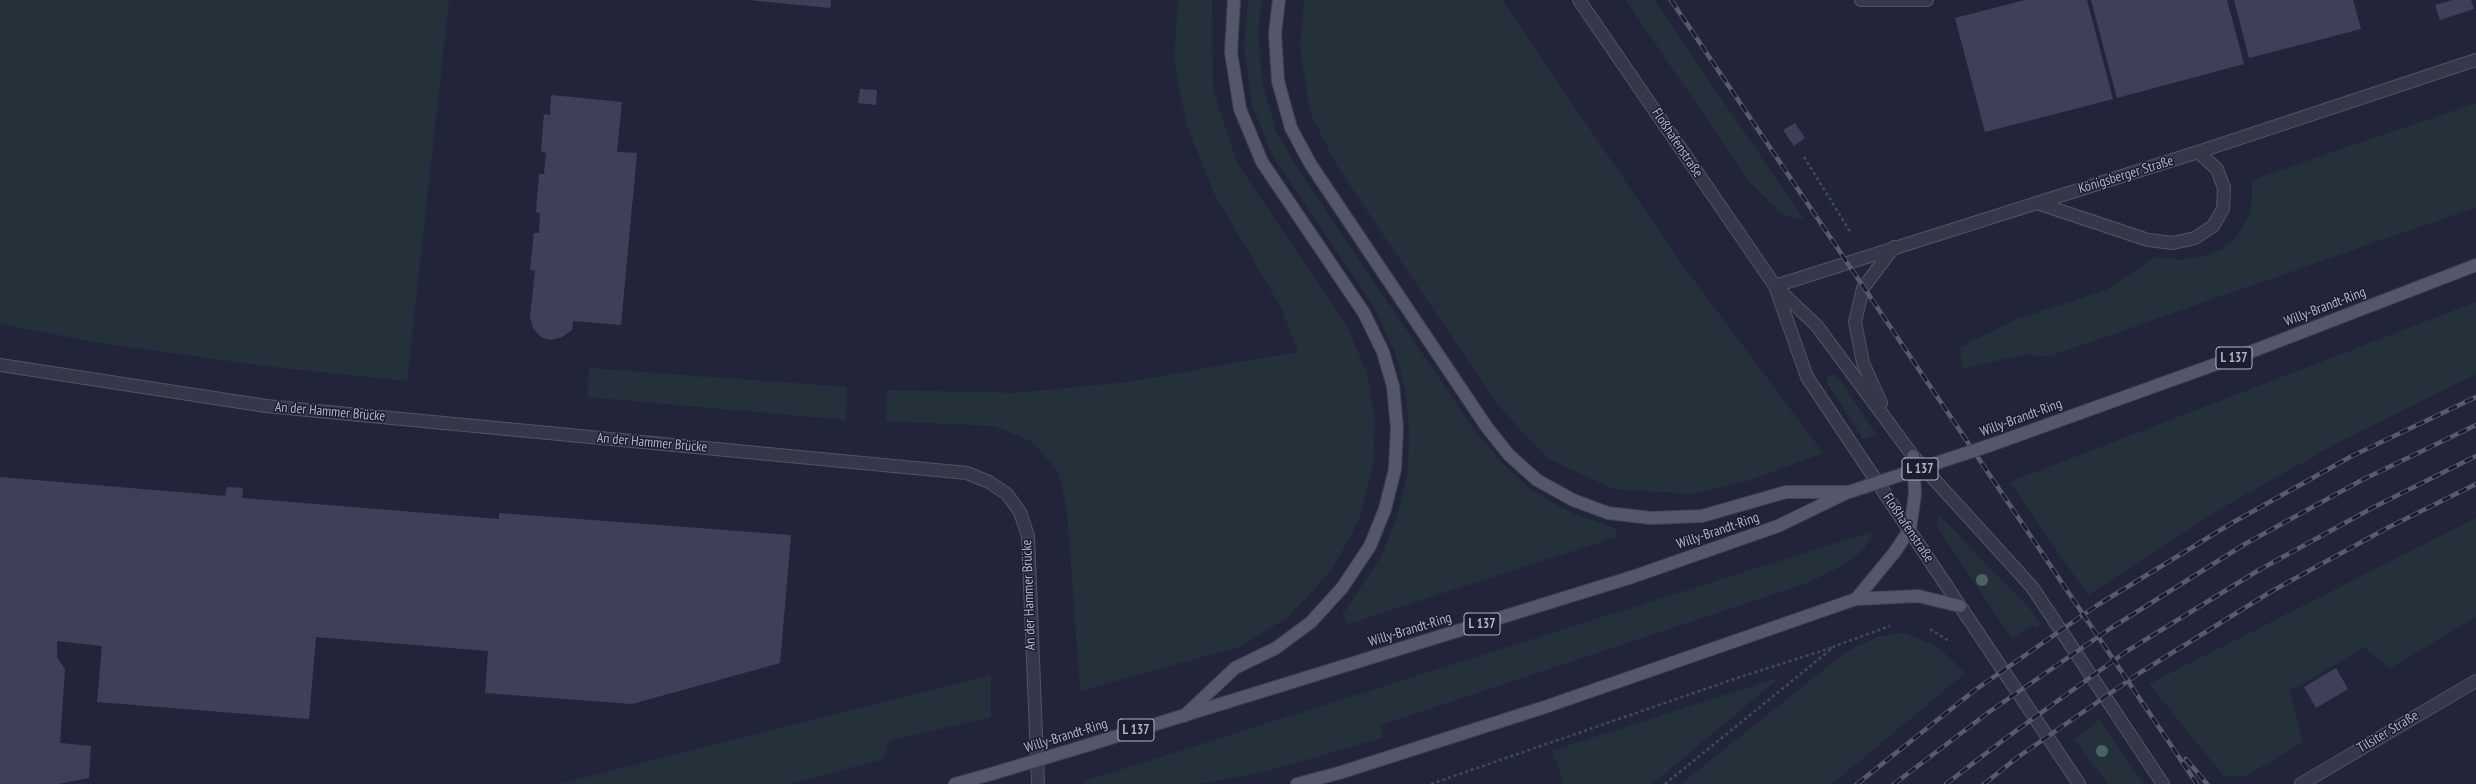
<!DOCTYPE html>
<meta charset="utf-8">
<style>
body{margin:0}
canvas{display:block;background:#22253a}
</style>
<canvas width="2476" height="784"></canvas>
<script>
const ctx = document.querySelector('canvas').getContext('2d');
ctx.lineJoin = 'round';
function fill(path, color) { ctx.fillStyle = color; ctx.fill(path, 'evenodd'); }
const toPath = rows => new Path2D(rows.map(r => 'M' + r).join(''));
function trace(path, color, width, dash) { ctx.strokeStyle = color; ctx.lineWidth = width; ctx.lineCap = dash ? 'butt' : 'round'; ctx.setLineDash(dash || []); ctx.stroke(path); }
function drawText(font, color, halo, rows, align = 'center') {
  ctx.font = font + ' "PT Sans Narrow",sans-serif'; ctx.lineWidth = 3; ctx.setLineDash([]); ctx.textBaseline = 'middle'; ctx.strokeStyle = halo; ctx.fillStyle = color; for (const [text, x, y, turn = 0] of rows) {
    ctx.save(); ctx.translate(x, y); ctx.rotate((+turn || 0) * Math.PI / 180); ctx.textAlign = isNaN(turn) ? turn : align; if (halo) ctx.strokeText(text, 0, 0); ctx.fillText(text, 0, 0); ctx.restore();
  }
}
fill(toPath([
 [0,0,449,0,407,381,274,367,106,344,0,324],
 [1178,0,1212,0,1213,89,1237,163,1346,325,1367,373,1375,421,1373,465,1359,520,1331,571,1290,615,1242,646,1080,691,1067,510,1058,471,1031,441,994,426,886,421,887,390,1016,393,1128,382,1298,352,1282,309,1214,193,1187,126,1174,60],
 [1248,0,1262,0,1258,31,1262,81,1276,132,1300,172,1476,433,1504,465,1532,491,1570,512,1617,529,1616,537,1348,624,1343,614,1381,557,1398,514,1408,471,1409,429,1405,387,1395,352,1374,307,1272,155,1252,105,1244,48],
 [1304,0,1502,0,1678,259,1823,453,1747,481,1693,494,1614,489,1547,458,1496,403,1336,164,1310,112,1300,46],
 [1626,0,1654,0,1804,220,1785,216,1748,180],
 [2476,103,2476,207,2050,356,2021,355,1962,369,1960,347,2017,319,2106,290,2155,257,2181,260,2206,255,2225,248,2238,235,2249,216,2252,200,2252,180],
 [2476,302,2476,374,2339,442,2225,506,2088,595,2010,482],
 [589,368,847,387,846,420,587,397],
 [1830,374,1836,375,1842,383,1876,434,1863,439,1826,381],
 [1940,516,2029,608,2041,625,2036,628,2032,624,2012,639,1936,525],
 [2476,518,2476,617,2389,669,2365,647,2290,691,2302,743,2244,777,2224,776,2149,684],
 [1874,531,1864,549,1843,565,1812,581,1381,725,1382,738,1264,772,1196,784,1085,784,1085,781],
 [1904,633,1937,646,1965,673,1832,784,1681,784,1846,652,1877,637],
 [991,675,991,717,889,741,883,759,789,784,559,784],
 [1780,677,1652,784,1564,784,1552,751],
 [2098,718,2144,784,2108,784,2075,740,2097,722,2096,720]
]), '#24313b');
fill(toPath([
 [749,0,831,0,830,8],
 [2025,0,2087,0,2113,99,1985,132,1955,18],
 [2091,0,2227,0,2244,64,2117,98],
 [2234,0,2353,0,2361,29,2249,58],
 [2453,0,2471,0,2474,9,2440,20,2435,5],
 [860,89,877,90,876,105,858,103],
 [551,95,622,102,617,152,637,153,621,325,573,321,572,330,562,337,550,340,541,337,533,328,530,317,535,271,530,270,534,233,539,233,540,213,536,212,539,174,544,174,546,153,541,152,544,114,550,115],
 [1795,123,1805,138,1794,146,1783,130],
 [0,477,225,496,227,487,243,488,242,498,499,519,499,513,791,535,780,663,632,704,485,693,488,651,316,637,309,719,97,702,102,646,57,641,57,657,65,669,60,743,91,746,89,778,58,784,0,784],
 [2336,668,2348,689,2316,708,2304,687]
]), '#3e405a');
const minor = toPath([
 [1579,0,1775,286,1817,326,1913,456,2032,587,2163,784],
 [1861,0,1927,0],
 [2037,203,2148,240,2173,243,2195,238,2213,226,2223,209,2224,188,2217,169,2198,152],
 [1775,286,2198,152,2476,60],
 [1776,289,1807,377,2079,784],
 [0,365,266,406,967,473,989,482,1007,494,1020,512,1028,536,1038,784],
 [1881,403,1863,363,1855,322,1863,288,1894,247],
 [2301,784,2476,681]
]);
const major = toPath([
 [1279,0,1275,33,1278,81,1291,128,1311,165,1486,426,1509,455,1537,480,1573,500,1608,513,1651,518,1702,516,1786,492,1849,492],
 [1991,445,2258,349,2476,265],
 [1856,599,1894,553,1910,529,1915,494,1913,456],
 [1184,716,1235,668,1276,648,1311,622,1342,588,1370,546,1385,509,1395,469,1397,428,1393,386,1383,352,1364,313,1262,162,1240,109,1231,52,1234,0],
 [1088,745,1632,577,1778,526,1846,493],
 [955,784,991,774],
 [1297,784,1339,773,1545,707,1856,599,1918,596,1960,606]
]);
trace(minor, '#515265', 14);
trace(major, '#3f4153', 14);
trace(toPath([
 [1804,157,1851,233],
 [1930,629,1949,641],
 [1431,784,1740,677,1834,647],
 [1665,784,1835,646,1890,626]
]), '#3f4c55', 2.5, [3, 3]);
trace(minor, '#36384a', 12);
trace(major, '#54566a', 12);
const rail = toPath([
 [1671,0,2197,784],
 [2186,759,2207,784],
 [1857,784,1975,690,2096,606,2232,523,2350,457,2476,397],
 [1894,784,1989,712,2111,628,2245,544,2362,480,2476,425],
 [1946,784,2006,738,2127,651,2259,570,2374,507,2476,456],
 [1984,784,2018,757,2141,672,2272,591,2389,527,2476,484]
]);
trace(rail, '#585a71', 4.5);
trace(rail, '#1b1d2f', 3, [9]);
const majorBridge = toPath([
 [1849,492,1991,445],
 [991,774,1088,745]
]);
trace(majorBridge, '#3f4153', 14, []);
trace(majorBridge, '#54566a', 12);
ctx.fillStyle = '#486461';
for (const [x, y] of [
 [1982,580],
 [2102,751]
]) { ctx.beginPath(); ctx.arc(x, y, 6, 0, 2 * Math.PI); ctx.fill(); }
for (const [x, y, w] of [
 [2234,358,36],
 [1920,469,36],
 [1482,624,36],
 [1136,730,36]
]) { const box = new Path2D(); box.roundRect(x - w / 2, y - 11, w, 22, 3); ctx.fillStyle = '#1b1d2f'; ctx.fill(box); trace(box, '#b1b2c6', 1); }
drawText('bold 13px', '#b1b2c6', null, [
 ["L 137",2234,358],
 ["L 137",1920,469],
 ["L 137",1482,624],
 ["L 137",1136,730]
]);
drawText('14px', '#b1b2c6', '#1b1d2f', [
 ["Floßhafenstraße",1677,143,56],
 ["Königsberger Straße",2126,175,-17],
 ["Willy-Brandt-Ring",2325,307,-21],
 ["An der Hammer Brücke",330,412,5],
 ["Willy-Brandt-Ring",2021,418,-20],
 ["An der Hammer Brücke",652,443,5],
 ["Floßhafenstraße",1908,528,56],
 ["Willy-Brandt-Ring",1718,531,-19],
 ["An der Hammer Brücke",1029,595,-92],
 ["Willy-Brandt-Ring",1410,630,-17],
 ["Tilsiter Straße",2388,732,-31],
 ["Willy-Brandt-Ring",1066,736,-17]
]);
</script>
